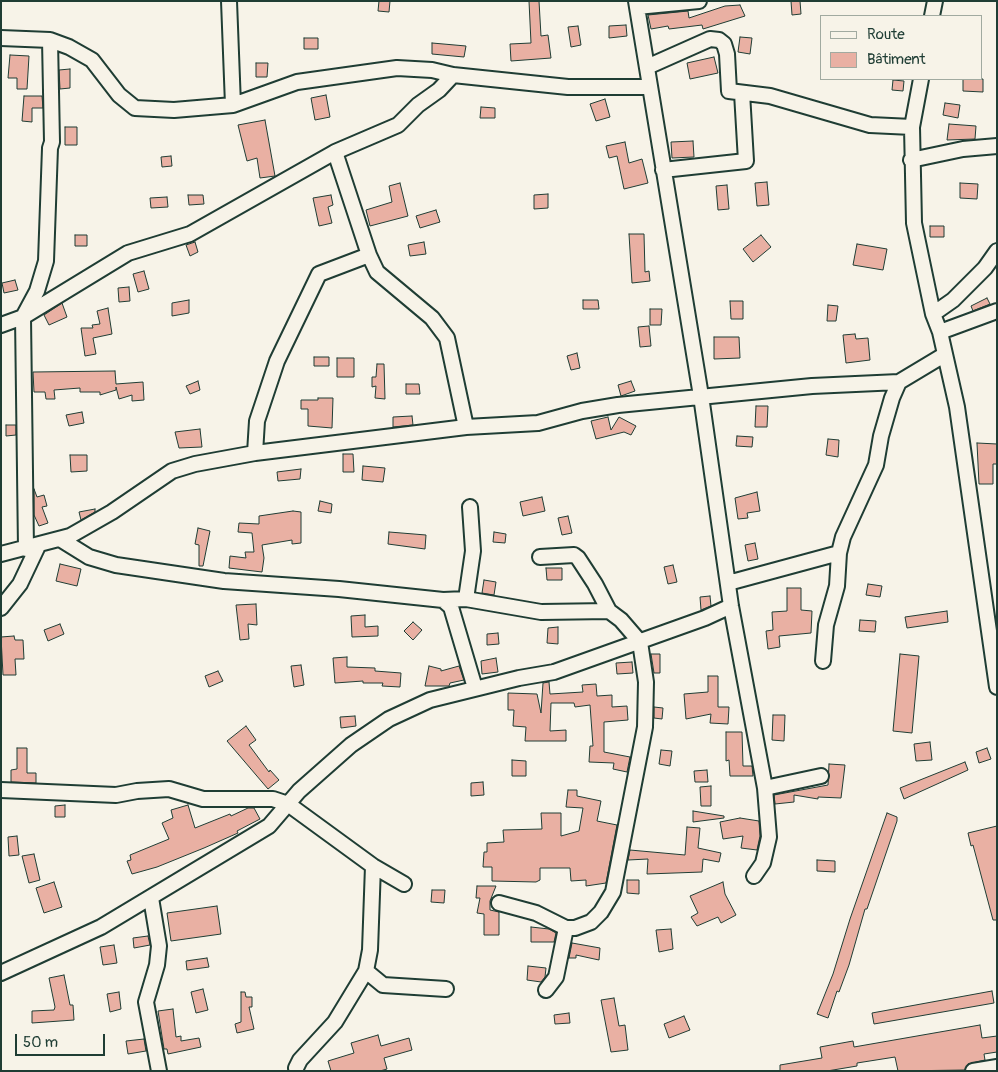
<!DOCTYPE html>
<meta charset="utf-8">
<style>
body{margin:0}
#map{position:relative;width:998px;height:1072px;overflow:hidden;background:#f7f3e8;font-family:Pangolin,sans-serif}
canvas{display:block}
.frame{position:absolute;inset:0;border:2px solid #1f3d34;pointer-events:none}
.legend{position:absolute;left:820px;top:15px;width:162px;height:65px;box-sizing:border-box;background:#f7f3e8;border:1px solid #a1aaa0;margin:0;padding:6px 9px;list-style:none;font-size:15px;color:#1f3d34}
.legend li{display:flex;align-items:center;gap:10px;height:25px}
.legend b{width:25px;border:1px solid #a1aaa0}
.scale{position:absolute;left:15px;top:1034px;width:90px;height:22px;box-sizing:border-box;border:2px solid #1f3d34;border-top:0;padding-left:6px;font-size:15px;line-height:18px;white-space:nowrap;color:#1f3d34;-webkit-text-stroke:4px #f7f3e8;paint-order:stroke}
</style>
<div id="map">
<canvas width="998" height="1072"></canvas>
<div class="frame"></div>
<ul class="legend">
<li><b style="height:6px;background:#f7f3e8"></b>Route</li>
<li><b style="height:14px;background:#e9b0a3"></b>Bâtiment</li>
</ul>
<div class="scale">50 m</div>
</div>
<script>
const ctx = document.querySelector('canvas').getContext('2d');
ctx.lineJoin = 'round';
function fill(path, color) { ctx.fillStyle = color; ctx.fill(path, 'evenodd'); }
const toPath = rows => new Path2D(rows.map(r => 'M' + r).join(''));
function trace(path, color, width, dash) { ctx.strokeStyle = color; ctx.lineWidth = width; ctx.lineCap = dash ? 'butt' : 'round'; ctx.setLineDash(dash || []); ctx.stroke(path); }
const building = toPath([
 [379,1,390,1,389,12,378,11,379,1],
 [529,1,539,1,541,36,548,35,551,58,511,61,510,44,531,43,529,1],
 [791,1,800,1,801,14,792,15,791,1],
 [740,5,745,16,703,29,702,25,669,29,668,26,651,29,648,15,688,11,689,18,725,6,740,5],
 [626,25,627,36,609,38,609,26,626,25],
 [578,26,581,45,571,47,568,27,578,26],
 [740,37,752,38,750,54,738,52,740,37],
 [304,38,318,38,318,49,304,49,304,38],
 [432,43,466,46,464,57,432,54,432,43],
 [10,55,29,56,27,89,17,89,17,78,8,78,10,55],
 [714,57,718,73,690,79,687,63,714,57],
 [256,63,268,63,267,77,256,77,256,63],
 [70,69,70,88,60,89,59,70,70,69],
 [963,79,983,79,983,92,963,91,963,79],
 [893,80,904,81,903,91,892,90,893,80],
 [326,95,330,117,315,120,311,98,326,95],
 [24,96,42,96,43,108,32,108,32,122,22,121,24,96],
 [605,99,610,117,596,121,590,104,605,99],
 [945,103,960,105,958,118,943,115,945,103],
 [481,107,495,108,495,118,480,118,481,107],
 [265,120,275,176,260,178,257,158,247,161,238,125,265,120],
 [949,124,976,126,975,139,947,140,949,124],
 [65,127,77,127,77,145,65,145,65,127],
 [693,141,694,157,672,158,671,142,693,141],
 [625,142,629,163,642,159,648,183,624,189,617,156,609,158,606,146,625,142],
 [171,156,172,166,162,167,161,157,171,156],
 [767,182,769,205,757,206,755,183,767,182],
 [400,183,408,216,370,226,366,210,392,202,389,186,400,183],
 [960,183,978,184,977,199,960,198,960,183],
 [727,185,729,209,718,210,716,186,727,185],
 [548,194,548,208,534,209,534,195,548,194],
 [188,195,203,195,204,204,189,205,188,195],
 [331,195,333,205,328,207,332,223,319,226,313,198,331,195],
 [167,197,168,207,151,208,150,198,167,197],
 [436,210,440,222,420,228,416,216,436,210],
 [930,226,944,226,944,237,930,237,930,226],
 [629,234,644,234,645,272,649,271,650,281,632,283,629,234],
 [75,235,87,235,87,246,75,246,75,235],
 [761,235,771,247,753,262,743,249,761,235],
 [195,242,198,252,190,256,186,245,195,242],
 [424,242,426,254,410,256,408,245,424,242],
 [857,244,887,249,883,270,853,265,857,244],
 [144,271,149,289,138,292,133,274,144,271],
 [15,280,18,290,4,293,2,283,15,280],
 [129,287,130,301,119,302,118,288,129,287],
 [987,298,990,304,973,311,971,306,987,298],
 [189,300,189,313,172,316,172,303,189,300],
 [583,300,598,300,599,309,583,309,583,300],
 [730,301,743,301,743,319,731,319,730,301],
 [62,303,67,317,49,325,44,315,62,303],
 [828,305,838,306,836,321,827,321,828,305],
 [108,308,112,334,93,338,96,354,85,356,81,328,93,328,92,325,100,324,97,311,108,308],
 [650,309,662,309,661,325,650,325,650,309],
 [649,326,651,346,640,347,638,327,649,326],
 [855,334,856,339,868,338,870,360,846,363,843,335,855,334],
 [714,337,739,337,740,358,714,359,714,337],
 [577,353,580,368,571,370,567,356,577,353],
 [314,357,329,357,329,366,314,366,314,357],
 [337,358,354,358,354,377,337,377,337,358],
 [377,364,384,364,385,399,375,398,376,386,372,387,372,377,376,377,377,364],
 [115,371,116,384,143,382,144,400,132,401,132,395,119,399,116,387,116,390,100,395,100,392,80,392,80,388,54,390,55,399,46,399,45,392,34,392,33,372,115,371],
 [198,381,200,390,190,394,186,386,198,381],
 [631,381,635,391,621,396,618,385,631,381],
 [406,384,419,384,420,394,406,394,406,384],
 [318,398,333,398,332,428,308,426,308,409,301,409,301,400,318,400,318,398],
 [756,406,768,406,767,427,755,427,756,406],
 [82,412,84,423,69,426,66,415,82,412],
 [412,416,413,425,393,427,393,417,412,416],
 [608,417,611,430,619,417,636,426,631,435,624,432,596,439,591,421,608,417],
 [6,425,16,425,16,435,6,436,6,425],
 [200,429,202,447,179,448,175,432,200,429],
 [737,436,753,437,752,447,736,446,737,436],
 [828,439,839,440,838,457,826,455,828,439],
 [977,443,997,444,997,464,993,464,993,484,979,484,977,443],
 [343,454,353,454,354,472,343,472,343,454],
 [70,455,87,455,87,471,71,472,70,455],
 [363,466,385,468,383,482,362,480,363,466],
 [301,469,300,479,278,481,277,472,301,469],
 [34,489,37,497,44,495,47,506,42,507,48,523,39,526,34,515,34,489],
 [757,492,760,511,747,513,748,518,738,519,735,498,757,492],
 [542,497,545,511,523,516,520,502,542,497],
 [320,501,332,504,331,513,318,511,320,501],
 [95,509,95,512,81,520,79,512,95,509],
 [293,511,301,512,301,543,292,544,292,540,262,545,264,558,262,572,229,568,230,556,246,558,245,552,254,552,252,533,238,532,239,523,259,524,259,516,293,511],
 [568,516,572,533,562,535,558,518,568,516],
 [198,528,210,531,203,566,199,566,199,545,195,544,198,528],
 [389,532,426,535,425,549,388,544,389,532],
 [494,532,506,534,505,543,493,542,494,532],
 [755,543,758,559,748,561,745,545,755,543],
 [60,564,81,569,77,586,56,581,60,564],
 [673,565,677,582,668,584,664,567,673,565],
 [546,568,562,568,562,580,547,580,546,568],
 [484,580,496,582,494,595,482,593,484,580],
 [868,584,882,586,880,597,866,595,868,584],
 [787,588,801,588,801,610,812,611,811,633,779,636,780,647,768,649,766,631,773,630,772,612,787,611,787,588],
 [710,596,711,606,701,610,700,597,710,596],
 [256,604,257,625,248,624,249,639,240,640,236,605,256,604],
 [947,611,948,622,907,628,905,617,947,611],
 [365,615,365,627,378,626,378,636,352,637,351,616,365,615],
 [860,620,876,621,875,632,859,631,860,620],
 [413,622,422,630,413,640,404,631,413,622],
 [60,624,64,634,48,641,44,630,60,624],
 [558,627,558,644,547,643,548,628,558,627],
 [498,633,499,644,487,645,487,634,498,633],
 [14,636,15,640,23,640,24,659,15,659,16,675,3,675,1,637,14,636],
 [651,654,660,654,660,673,654,673,651,654],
 [900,654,919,656,912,733,893,731,900,654],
 [347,657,347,667,375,668,375,671,401,673,400,687,382,686,383,683,363,683,363,681,335,683,333,658,347,657],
 [496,658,498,672,482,674,481,661,496,658],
 [632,662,633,673,617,674,616,663,632,662],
 [301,665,304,685,294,687,291,666,301,665],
 [429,666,441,669,441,671,459,666,464,680,450,683,449,686,425,686,429,666],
 [218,671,223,681,209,687,205,676,218,671],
 [708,676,718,676,718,707,729,707,728,724,710,723,711,714,686,719,684,694,708,692,708,676],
 [549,682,550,694,583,692,582,685,596,684,597,696,612,695,612,707,627,706,628,720,604,722,604,752,630,757,627,772,613,769,614,763,589,762,590,746,593,746,590,705,575,707,574,703,551,703,550,731,566,730,566,741,525,741,526,727,513,726,514,710,508,710,508,693,537,694,541,713,543,683,549,682],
 [654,707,663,708,662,719,654,718,654,707],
 [773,715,785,715,784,741,772,740,773,715],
 [355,716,356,726,341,728,340,717,355,716],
 [246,726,256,740,249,745,269,772,270,770,279,780,268,789,227,741,246,726],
 [726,732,742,732,743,766,752,766,753,776,730,776,729,760,726,761,726,732],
 [930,742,932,760,916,761,914,744,930,742],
 [17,748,27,748,27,773,36,773,36,783,11,782,11,770,17,769,17,748],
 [987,748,991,759,979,763,976,752,987,748],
 [661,750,672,751,670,766,659,764,661,750],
 [512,760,526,761,526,776,512,776,512,760],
 [965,762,968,770,904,799,900,788,965,762],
 [829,764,845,765,841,798,818,797,818,799,794,795,794,802,775,804,774,795,828,785,829,764],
 [707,770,708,782,695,782,694,771,707,770],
 [483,782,484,795,471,796,471,783,483,782],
 [711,786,711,806,701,806,700,787,711,786],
 [568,790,577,790,577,796,601,801,597,821,617,825,606,883,586,886,586,880,571,881,570,868,540,868,540,880,536,882,492,881,492,867,483,867,484,852,487,852,487,843,504,842,503,830,542,829,541,813,561,813,561,836,579,831,583,808,566,807,568,790],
 [65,805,65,817,55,817,55,806,65,805],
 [188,805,195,828,230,814,231,816,248,808,254,808,260,819,237,831,238,833,204,848,157,867,132,874,127,861,131,860,130,855,169,839,162,823,173,818,171,810,188,805],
 [693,811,724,816,724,818,693,822,693,811],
 [887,813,897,817,897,821,867,909,865,909,849,965,839,992,837,991,828,1018,817,1014,833,974,850,919,887,813],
 [740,818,759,821,760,836,757,850,741,848,743,836,723,839,720,822,740,818],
 [997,826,997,920,993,920,973,845,971,846,968,833,997,826],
 [687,827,700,828,698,848,721,853,719,862,703,859,702,872,647,874,648,859,628,860,630,850,685,855,687,827],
 [17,836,19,855,9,856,8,837,17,836],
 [34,854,40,880,29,883,22,856,34,854],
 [817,860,835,861,835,872,817,871,817,860],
 [627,880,639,880,639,894,627,893,627,880],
 [54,882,62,907,44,913,36,888,54,882],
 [723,882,725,894,736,915,721,923,718,917,697,926,691,917,698,913,690,896,723,882],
 [477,886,496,886,490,901,490,910,499,912,499,935,484,935,484,914,477,913,480,898,476,898,477,886],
 [432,890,445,890,444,903,431,902,432,890],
 [217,906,221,934,171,941,167,913,217,906],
 [531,927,549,929,556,933,554,942,531,942,531,927],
 [671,929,673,949,659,952,656,930,671,929],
 [148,936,150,945,134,948,133,938,148,936],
 [572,943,600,948,599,960,576,955,576,958,569,958,572,943],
 [114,945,117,963,103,965,100,947,114,945],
 [207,958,209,967,187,970,186,961,207,958],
 [528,966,546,968,545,977,541,982,527,980,528,966],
 [64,975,70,1005,73,1005,74,1020,32,1023,32,1011,54,1010,55,1007,49,978,64,975],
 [203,989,208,1010,196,1013,191,992,203,989],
 [992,991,994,1003,874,1024,872,1013,992,991],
 [119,992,121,1009,110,1012,107,994,119,992],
 [241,992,245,992,246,997,252,997,252,1007,249,1007,254,1029,237,1033,235,1024,241,1022,241,992],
 [614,998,619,1026,625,1025,628,1050,611,1052,601,1000,614,998],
 [173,1009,176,1037,181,1036,181,1041,199,1038,201,1047,168,1054,167,1049,164,1049,158,1011,173,1009],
 [569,1013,570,1023,555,1024,554,1015,569,1013],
 [684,1016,690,1030,669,1038,664,1024,684,1016],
 [980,1025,982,1038,997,1036,997,1052,984,1054,985,1060,968,1064,965,1070,898,1071,895,1057,857,1063,857,1066,827,1071,780,1071,780,1065,822,1058,820,1047,853,1041,854,1047,980,1025],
 [378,1035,381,1046,409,1038,412,1050,384,1058,387,1069,380,1071,331,1071,328,1061,354,1053,351,1043,378,1035],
 [144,1039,146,1051,128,1054,126,1041,144,1039]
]);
fill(building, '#e9b0a3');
trace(building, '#1f3d34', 1);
const minor = toPath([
 [229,1,233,105],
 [636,1,701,396,731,606,765,788,769,837,763,863,754,876],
 [637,7,699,1],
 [932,16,935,1],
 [1,38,50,40,69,47,92,60,119,95,135,108,174,110,233,105,297,82,397,68,432,70,453,75],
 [647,67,710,39,719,40,724,44,727,54,729,91,770,96,870,125,912,127],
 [921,79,912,127,914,223,933,314,940,332,957,407,997,687],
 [335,152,369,255,377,272,432,318,447,338,466,427],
 [911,160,963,149,997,146],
 [663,170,746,161,742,93],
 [933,314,953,300,985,268,997,251],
 [1,325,23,317,128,253,190,234,335,152,398,125,418,105,439,90,453,75,568,87,650,87],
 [940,332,997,311],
 [255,453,257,421,277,361,319,274,369,255],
 [60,539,89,557,116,565,224,581,339,589,443,600,451,607,475,688],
 [26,549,23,317,37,291,46,261,50,148,52,142,50,40],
 [1,554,70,536,112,512,172,471,195,464,255,453,466,427,538,423,582,411,618,405,812,386,899,382],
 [540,557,574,555,578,558,595,584,609,611],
 [728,583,839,553],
 [466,599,473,551,470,507],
 [443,600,466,599,541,612,609,611,621,620,640,642,646,682,645,727,613,892,601,912,591,922,575,928,566,928,536,913,499,903],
 [1,608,20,584,38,546],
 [823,661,826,625,837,586,839,553,843,537,876,465,881,436,892,398,899,382,944,355],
 [765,788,821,776],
 [1,790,116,795,137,791,169,789,203,799,273,799,288,804,373,866,404,884],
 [151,898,159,946,157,965,146,1002,159,1071],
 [366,971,383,985,446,989],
 [1,973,101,927,269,826,299,791,351,745,389,719,430,700,519,678,554,672,705,618,731,606],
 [546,990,556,977,566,928],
 [296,1068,300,1060,335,1022,366,971,370,950,373,866],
 [973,1071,997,1067]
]);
trace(minor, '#1f3d34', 18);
trace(minor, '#f7f3e8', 14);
</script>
